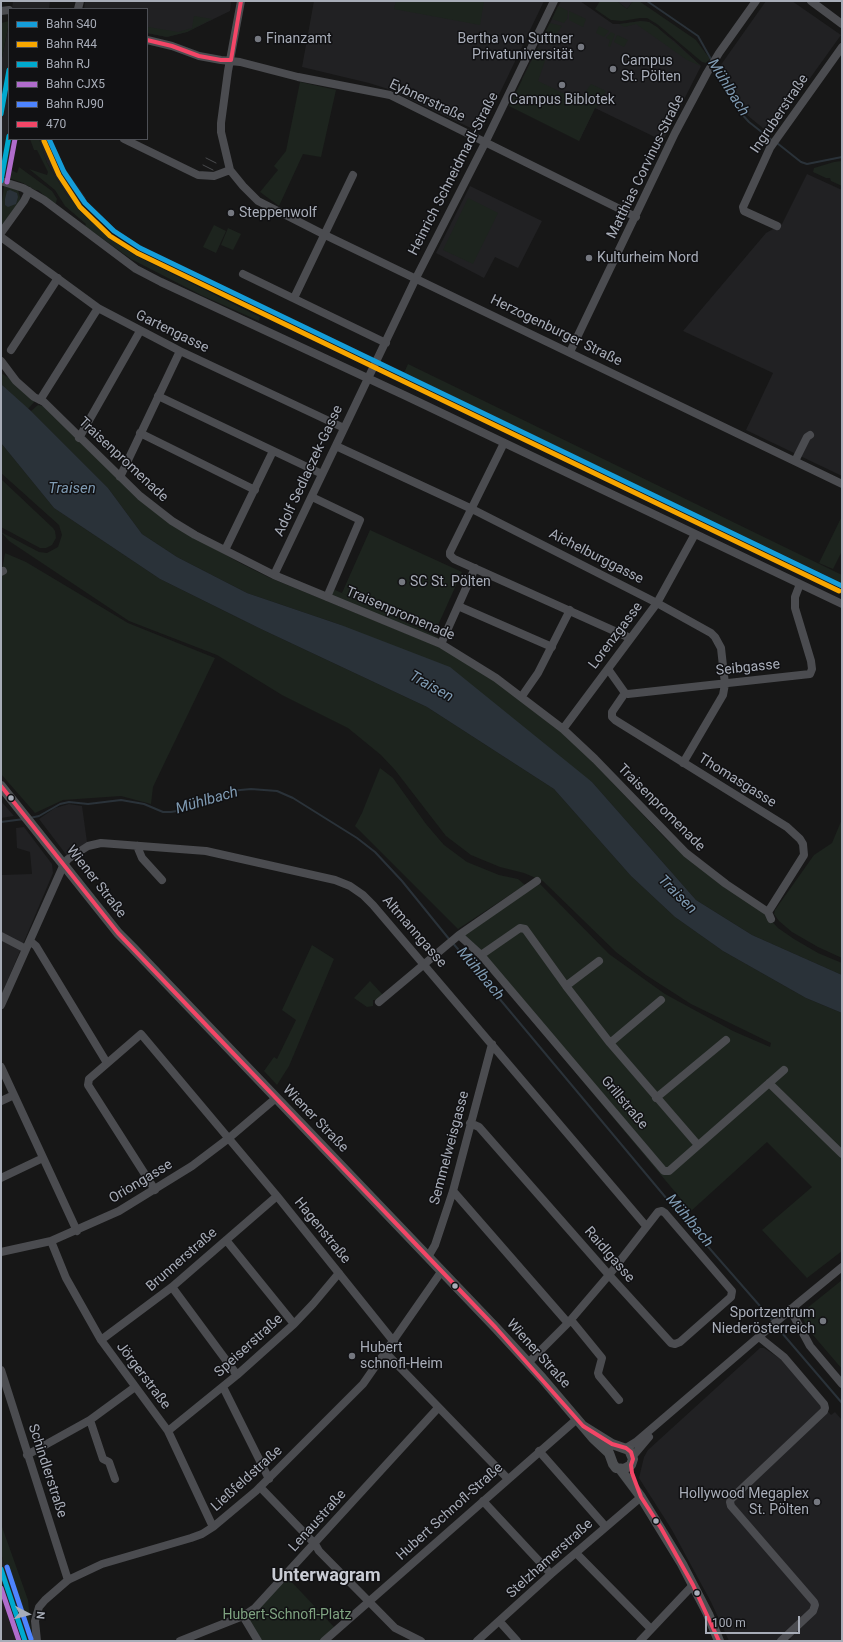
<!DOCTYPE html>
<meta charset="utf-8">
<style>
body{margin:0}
#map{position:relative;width:843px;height:1642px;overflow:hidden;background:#171717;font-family:Roboto,sans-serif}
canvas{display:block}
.frame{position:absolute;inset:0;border:2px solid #a8adb8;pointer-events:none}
.legend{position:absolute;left:8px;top:8px;width:140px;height:132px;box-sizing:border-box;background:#111113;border:1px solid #4d4f55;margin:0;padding:5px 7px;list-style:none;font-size:12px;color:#a8adb8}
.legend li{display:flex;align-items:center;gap:8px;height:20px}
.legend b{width:20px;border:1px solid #4d4f55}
.north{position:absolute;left:8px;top:1594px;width:40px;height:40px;-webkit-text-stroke:3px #111113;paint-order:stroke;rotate:96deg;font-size:11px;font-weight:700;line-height:16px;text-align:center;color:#a8adb8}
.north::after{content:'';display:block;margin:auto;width:14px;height:18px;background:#a8adb8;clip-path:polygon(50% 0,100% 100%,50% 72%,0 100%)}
.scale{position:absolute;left:705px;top:1616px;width:95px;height:18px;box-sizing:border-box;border:2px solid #a8adb8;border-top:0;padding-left:5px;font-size:12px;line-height:14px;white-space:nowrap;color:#a8adb8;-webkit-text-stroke:3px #111113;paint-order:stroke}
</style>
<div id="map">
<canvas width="843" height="1642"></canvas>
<div class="frame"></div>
<ul class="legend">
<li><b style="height:5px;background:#159dd9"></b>Bahn S40</li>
<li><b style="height:5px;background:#f7a600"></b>Bahn R44</li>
<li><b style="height:5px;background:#00a9ce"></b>Bahn RJ</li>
<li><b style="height:5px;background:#b06ccc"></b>Bahn CJX5</li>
<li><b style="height:5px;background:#4d84ff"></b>Bahn RJ90</li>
<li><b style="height:5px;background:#f34667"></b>470</li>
</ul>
<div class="north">N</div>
<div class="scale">100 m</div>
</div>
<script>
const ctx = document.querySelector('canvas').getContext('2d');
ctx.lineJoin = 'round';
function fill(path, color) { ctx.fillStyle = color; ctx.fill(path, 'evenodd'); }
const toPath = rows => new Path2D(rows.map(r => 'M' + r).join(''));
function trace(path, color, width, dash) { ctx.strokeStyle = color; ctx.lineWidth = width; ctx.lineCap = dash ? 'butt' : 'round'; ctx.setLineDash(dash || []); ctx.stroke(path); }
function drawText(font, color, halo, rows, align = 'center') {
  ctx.font = font + ' Roboto,sans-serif'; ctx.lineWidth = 3; ctx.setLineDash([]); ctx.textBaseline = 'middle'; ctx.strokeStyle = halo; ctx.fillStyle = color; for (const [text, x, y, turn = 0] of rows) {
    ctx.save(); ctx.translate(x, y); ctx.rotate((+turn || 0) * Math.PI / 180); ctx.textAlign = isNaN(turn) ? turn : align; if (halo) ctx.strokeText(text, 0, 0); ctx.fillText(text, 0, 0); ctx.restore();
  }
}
fill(toPath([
 [13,1,50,1,49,9,12,9],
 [85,1,231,1,230,11,187,32,167,37,147,33,147,9,84,9],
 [314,1,544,1,483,128,475,130,388,89,369,83,302,67],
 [561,1,580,1,613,24,621,24,641,21,649,22,674,41,701,66,663,141,595,108,579,141,522,79],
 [617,1,633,1,627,9],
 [766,1,792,1,841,35,770,134,741,110,718,69],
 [9,23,9,139,14,139,14,140,9,169,6,177,1,176,1,62],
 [39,139,52,139,64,167,86,198,78,208,66,194,47,163],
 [807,174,842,190,842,476,746,430,773,373,683,331,766,233,782,224],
 [470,186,542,221,518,268,495,257,484,278,436,253],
 [1,801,14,816,1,818],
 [69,804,82,806,87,842,68,857,39,819,55,808],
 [24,827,52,864,53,873,1,996,1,875,32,874,30,852,17,848,16,828],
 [760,1348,764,1348,785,1362,831,1415,835,1412,842,1420,842,1641,792,1641,785,1633,777,1641,729,1641,711,1602,672,1530,639,1478,644,1457,648,1450],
 [1,1554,31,1641,1,1640]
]), '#212123');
fill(toPath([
 [396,1,484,1,480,25,394,9],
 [600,1,617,1,627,9,633,1,639,1,696,40,710,59,706,63,702,62,657,24,647,18,640,18,622,21,611,20,595,9],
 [558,6,568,11,567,19,564,23,552,19],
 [569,11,586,19,583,27,569,20],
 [194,16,212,19,187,32,167,37,147,33,148,27,178,32,192,28],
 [9,21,9,23,1,62,1,23],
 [641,21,649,22,657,27,701,66,687,60,636,24,624,27,619,24],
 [550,23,562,26,553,39,551,45,541,40],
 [599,26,609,31,604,37,596,33],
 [611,32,615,34,610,47,608,46,610,40,606,38],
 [617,35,628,40,624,47,614,42],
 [538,48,548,52,538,81,579,101,591,84,606,91,597,108,595,108,579,141,509,106],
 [300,82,336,90,321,157,303,154,279,206,260,192,278,170,274,166,286,151],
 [30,139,39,139,47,163,66,194,81,212,109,238,136,256,260,317,259,321,201,295,131,259,85,226,86,224,65,206,55,190,29,169,47,175,48,172,37,150,34,150],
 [842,161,842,186,831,181,830,178,826,178,813,172,814,168,834,162],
 [19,167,52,191,57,199,56,203,54,204,38,190,35,190,23,183,6,177,9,169,17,173],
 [4,186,18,190,21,200,3,225,1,225,1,209],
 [468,198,498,213,473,264,443,250],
 [214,225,226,231,216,253,203,247],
 [228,228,241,234,233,250,221,245],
 [408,364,842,575,842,583,404,373],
 [1,373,15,382,35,401,28,409,1,384],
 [38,405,43,406,128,489,208,545,242,564,268,577,444,649,495,681,560,731,590,759,666,839,688,858,765,914,778,928,794,939,818,953,842,963,842,975,752,935,696,900,592,782,341,625,247,593,177,557,142,534,108,488,31,411],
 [1,443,54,508,160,579,261,629,427,707,554,789,631,876,675,917,723,951,806,998,842,1013,842,1251,807,1278,762,1230,812,1187,767,1142,691,1211,478,956,456,935,540,884,609,954,665,994,733,1031,770,1047,771,1043,691,1004,646,975,616,952,543,881,524,873,500,867,471,855,446,836,395,770,381,755,348,728,282,695,217,655,129,621,9,541,1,532,39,552,47,553,58,547,62,535,59,525,1,473],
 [1,479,53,528,55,531,56,538,52,545,46,548,40,548,1,527],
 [842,516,842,551,833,569,819,563],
 [370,530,462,572,434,634,342,593],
 [5,553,26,562,128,623,215,658,162,768,153,787,151,804,121,796,63,800,35,813,1,774,1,575],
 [333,589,438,637,437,641,329,597],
 [380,768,393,778,426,824,444,845,467,862,499,875,518,879,525,885,458,929,355,826,362,813],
 [842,819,842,958,818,947,792,932,779,921,774,914,775,910,814,855,832,843],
 [312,945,334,959,289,1066,277,1085,264,1071,274,1057,277,1059,296,1020,282,1010],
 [370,981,383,995,378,1000,373,1000,373,1006,367,1007,354,998],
 [842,1280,842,1369,807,1328,801,1313],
 [1,1524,28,1600,31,1631,34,1641,31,1641,1,1554],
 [287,1577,335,1628,321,1641,259,1641,244,1616]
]), '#1d241e');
fill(toPath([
 [10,190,17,193,18,197,16,204,8,207,5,205,5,199,7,191],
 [1,384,31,411,108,488,142,534,177,557,247,593,341,625,450,667,592,782,696,900,752,935,842,975,842,1013,806,998,723,951,675,917,631,876,554,789,427,707,261,629,160,579,54,508,1,443]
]), '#2a3239');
trace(toPath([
 [647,1,698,36,712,61],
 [714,65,739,111,749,122,773,141],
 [777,143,801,162,807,164,842,157],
 [30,818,39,816,60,804,69,802,88,804,121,800,144,804,163,812,171,812,188,809,210,798,230,791,251,789,277,791,293,798,357,838,375,852,402,881,449,939],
 [1,822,24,819],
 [452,942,682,1217,774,1322],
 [776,1326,842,1403]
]), '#2a3239', 2);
trace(toPath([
 [241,1,228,71,221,123,221,132,230,170,243,186,258,201,325,235,842,484],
 [811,1,842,24],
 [78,9,80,1],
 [1,11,9,10],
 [147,40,172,46,199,56,221,60,240,62,298,77,390,95,636,217],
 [124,139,198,175,214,176,230,170],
 [1,181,23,188,44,200,136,269,161,282,406,396,842,604],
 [777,226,744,211,743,207,770,148,842,47],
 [1,233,24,201,29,191],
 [1,237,98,308,180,351,344,428],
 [243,274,386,343],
 [294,298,353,175],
 [11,350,58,278],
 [570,352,675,133,707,73,719,53,756,1],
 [1,361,16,381,34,397,44,402,140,496,172,521,195,535,274,575,441,644,496,678,563,729,595,759,686,853,726,884,768,912,771,919],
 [158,396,322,474],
 [40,400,98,308],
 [140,433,255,490],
 [79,438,140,331],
 [504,443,450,552,450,555,454,559,630,638],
 [336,446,472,509,657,603,711,633,715,637,721,648,725,684,723,695,683,763],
 [795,461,807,437,810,435],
 [120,477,180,351],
 [312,497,360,520,327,597],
 [225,550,273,451],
 [1,572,3,571],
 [274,575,416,278,485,143,554,1],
 [458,606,552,647],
 [441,644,475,568],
 [608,669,625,693,628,694,810,674,812,669,811,661,795,608,795,597,800,584],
 [625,693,612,712,612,717,615,720,787,827,800,839,803,844,804,855,768,912],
 [522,696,538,673,570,610],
 [563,729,657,603,695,534],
 [137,846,142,858,162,880],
 [459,935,481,955,664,1171,669,1171,784,1070],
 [1,936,26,949],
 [30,941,36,946,107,1063],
 [481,955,520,928,525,929,566,986,610,1043,698,1145],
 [566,986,599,961],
 [379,1002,459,935,537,881],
 [1,1005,64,864,68,859,88,846,101,843,206,851,335,880,350,886,363,895,373,905,646,1226],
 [610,1043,661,1000],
 [1,1067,77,1231],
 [769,1083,842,1154],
 [656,1098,726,1040],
 [1,1101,14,1095],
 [470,1123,479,1127,609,1275,671,1343,675,1344,680,1342,731,1297,732,1291,665,1213,662,1211,658,1212,609,1275,568,1323,528,1363],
 [1,1178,43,1158],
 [155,1190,88,1085,89,1079,141,1034,277,1196,394,1342],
 [453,1191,568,1323],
 [226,1240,294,1324],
 [51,1241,66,1278,101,1340,168,1431,213,1527],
 [1,1252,51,1241,119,1211,192,1166,229,1138,276,1098],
 [428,1257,435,1245,453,1191,492,1044],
 [172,1287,237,1375],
 [790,1309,810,1346,842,1384],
 [571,1320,602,1358,598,1373,599,1376,619,1400],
 [759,1337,784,1357,824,1404,825,1408,824,1411,731,1499,730,1502,731,1506,814,1602,815,1605,813,1611,781,1641],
 [101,1340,172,1287,277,1196],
 [386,1353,508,1479],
 [1,1370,68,1580],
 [223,1387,269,1479],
 [90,1420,103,1459,109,1462,115,1479],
 [168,1431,237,1375,294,1324,313,1304,339,1273],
 [626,1448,636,1442,797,1304,842,1267],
 [539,1451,605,1526],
 [27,1455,90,1420,135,1387],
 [633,1456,649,1437],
 [260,1487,315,1544,319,1551,395,1628,421,1641],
 [483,1501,551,1574],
 [576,1553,651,1629],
 [243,1616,258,1641],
 [500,1622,517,1641],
 [37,1641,35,1621,39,1607,45,1600,68,1580,102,1564,191,1538,202,1534,213,1527,256,1491,363,1384,441,1272],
 [180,1641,243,1616,255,1608,438,1408],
 [324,1641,577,1419],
 [477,1641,551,1574,641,1497],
 [640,1641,693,1585]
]), '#4b4c50', 8);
trace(toPath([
 [1,786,118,933,132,947,496,1328,542,1378,593,1438,609,1453,613,1464,616,1468,624,1469,631,1465,633,1459,629,1450,612,1444,583,1426],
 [620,1469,641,1497,682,1564,708,1614,719,1641]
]), '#4d4f52', 10);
trace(toPath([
 [206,158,216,163],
 [203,165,213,170]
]), '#4b4c4f', 1);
trace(toPath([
 [147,40,172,46,199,56,221,60,231,60],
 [231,60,241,1],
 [1,786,118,933,496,1328,583,1426,612,1444,626,1448,631,1452,633,1459,631,1465,632,1473,641,1497,661,1528,693,1585,719,1641]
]), '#f34667', 4);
trace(toPath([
 [49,139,64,172,85,203,114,231,140,248,842,586]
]), '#159dd9', 5);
trace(toPath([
 [44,141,59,175,80,207,110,236,137,253,839,591]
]), '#f7a600', 5);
trace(toPath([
 [1,114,9,70],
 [1,181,9,136],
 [1,1569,25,1641]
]), '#00a9ce', 5);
trace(toPath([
 [7,182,15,139],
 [1,1588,19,1641]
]), '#b06ccc', 5);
trace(toPath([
 [7,1567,31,1639]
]), '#4d84ff', 5);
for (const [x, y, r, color] of [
 [258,39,4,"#757880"],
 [581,47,4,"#757880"],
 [613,69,4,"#757880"],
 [562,85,4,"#757880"],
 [231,213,4,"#757880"],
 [589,258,4,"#757880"],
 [402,582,4,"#757880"],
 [11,798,3.5,"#a8adb8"],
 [455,1286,3.5,"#a8adb8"],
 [823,1321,4,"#757880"],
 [352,1356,4,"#757880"],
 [817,1502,4,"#757880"],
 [656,1521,3.5,"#a8adb8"],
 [697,1593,3.5,"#a8adb8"]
]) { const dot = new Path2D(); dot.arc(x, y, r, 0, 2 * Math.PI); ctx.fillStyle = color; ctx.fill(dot); trace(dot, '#111113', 1.5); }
drawText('14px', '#a8adb8', '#111113', [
 ["Finanzamt",266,39],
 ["Bertha von Suttner",573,39,"right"],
 ["Privatuniversität",573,55,"right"],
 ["Campus",621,61],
 ["St. Pölten",621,77],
 ["Campus Biblotek",562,100,"center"],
 ["Steppenwolf",239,213],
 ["Kulturheim Nord",597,258],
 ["SC St. Pölten",410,582],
 ["Sportzentrum",815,1313,"right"],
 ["Niederösterreich",815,1329,"right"],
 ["Hubert",360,1348],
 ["schnofl-Heim",360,1364],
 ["Hollywood Megaplex",809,1494,"right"],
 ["St. Pölten",809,1510,"right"]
], 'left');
drawText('14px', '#a8adb8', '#111113', [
 ["Eybnerstraße",427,101,25],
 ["Ingruberstraße",780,114,-56],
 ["Matthias Corvinus-Straße",646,167,-64],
 ["Heinrich Schneidmadl-Straße",454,174,-63],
 ["Herzogenburger Straße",556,331,26],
 ["Gartengasse",172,332,26],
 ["Traisenpromenade",123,460,43],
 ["Adolf Sedlaczek-Gasse",309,471,-65],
 ["Aichelburggasse",596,557,27],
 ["Traisenpromenade",400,614,23],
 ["Lorenzgasse",616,636,-53],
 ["Seibgasse",748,668,-6],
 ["Thomasgasse",737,781,32],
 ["Traisenpromenade",661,808,45],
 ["Wiener Straße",96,882,52],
 ["Altmanngasse",414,932,49],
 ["Grillstraße",624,1103,50],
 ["Wiener Straße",315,1119,46],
 ["Semmelweisgasse",450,1148,-75],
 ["Oriongasse",141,1182,-31],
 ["Hagenstraße",322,1231,51],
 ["Raidlgasse",609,1255,49],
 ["Brunnerstraße",182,1260,-41],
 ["Speiserstraße",249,1346,-42],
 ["Wiener Straße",538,1354,48],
 ["Jörgerstraße",143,1376,53],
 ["Schindlerstraße",47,1471,72],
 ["Ließfeldstraße",247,1479,-42],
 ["Hubert Schnofl-Straße",450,1512,-42],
 ["Lenaustraße",318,1521,-48],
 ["Stelzhamerstraße",550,1559,-42]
]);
drawText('14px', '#7fa381', '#111113', [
 ["Hubert-Schnofl-Platz",287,1615]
]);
drawText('italic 15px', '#7f9bb3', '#111113', [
 ["Mühlbach",728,88,58],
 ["Traisen",72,489],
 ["Traisen",431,687,29],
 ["Mühlbach",207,801,-16],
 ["Traisen",677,895,45],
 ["Mühlbach",480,974,50],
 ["Mühlbach",689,1221,50]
]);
drawText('bold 18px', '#c9ccd4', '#111113', [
 ["Unterwagram",326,1576]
]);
</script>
